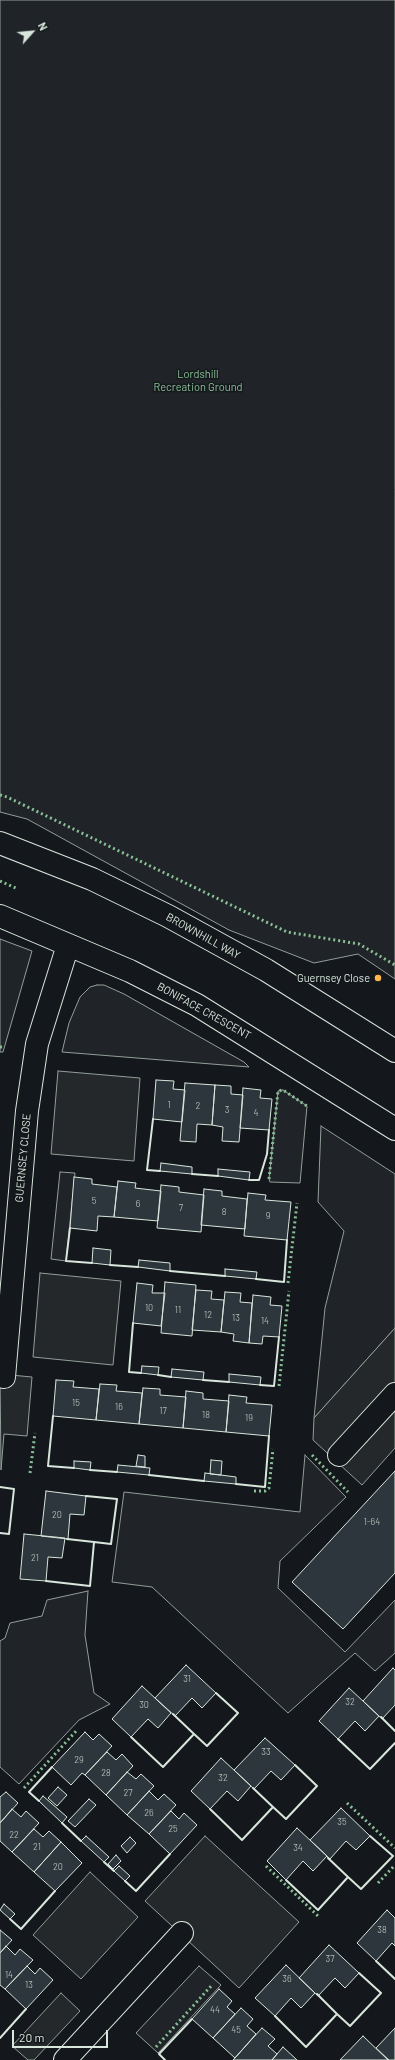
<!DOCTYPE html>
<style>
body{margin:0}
#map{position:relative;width:395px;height:2060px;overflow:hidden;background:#14181c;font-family:Barlow,sans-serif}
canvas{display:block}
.north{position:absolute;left:12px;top:12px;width:40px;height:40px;-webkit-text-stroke:3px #14181c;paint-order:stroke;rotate:63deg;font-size:11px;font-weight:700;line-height:16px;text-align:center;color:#d8e6dc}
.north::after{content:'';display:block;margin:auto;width:14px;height:18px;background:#d8e6dc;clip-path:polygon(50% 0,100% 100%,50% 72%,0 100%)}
.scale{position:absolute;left:12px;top:2030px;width:96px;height:18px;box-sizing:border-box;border:2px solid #d8e6dc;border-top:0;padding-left:5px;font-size:12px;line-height:14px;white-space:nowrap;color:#d8e6dc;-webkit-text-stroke:3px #14181c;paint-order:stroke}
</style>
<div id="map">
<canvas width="395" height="2060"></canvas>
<div class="north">N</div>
<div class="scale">20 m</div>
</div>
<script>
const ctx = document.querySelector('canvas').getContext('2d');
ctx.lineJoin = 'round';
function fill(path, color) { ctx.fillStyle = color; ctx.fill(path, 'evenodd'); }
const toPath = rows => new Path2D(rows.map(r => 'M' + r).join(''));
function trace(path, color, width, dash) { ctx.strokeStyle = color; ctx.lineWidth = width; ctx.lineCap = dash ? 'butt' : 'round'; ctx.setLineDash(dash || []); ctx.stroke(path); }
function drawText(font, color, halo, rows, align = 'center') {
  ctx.font = font + ' Barlow,sans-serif'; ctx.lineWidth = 3; ctx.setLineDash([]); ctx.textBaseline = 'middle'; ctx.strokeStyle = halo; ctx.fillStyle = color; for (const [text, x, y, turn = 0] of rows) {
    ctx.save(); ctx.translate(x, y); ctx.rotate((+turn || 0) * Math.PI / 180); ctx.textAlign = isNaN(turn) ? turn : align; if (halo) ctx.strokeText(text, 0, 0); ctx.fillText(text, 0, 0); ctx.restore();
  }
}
const green = toPath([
 [0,0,395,0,395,979,358,954,314,963,229,930,27,819,0,812,0,0],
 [0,939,32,951,3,1052,0,1052,0,939],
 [97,985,104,985,124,994,244,1062,249,1067,62,1052,69,1023,80,997,90,987,97,985],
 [283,1090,307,1106,300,1183,270,1182,269,1179,278,1091,283,1090],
 [321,1126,395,1174,395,1328,314,1418,325,1308,344,1231,318,1202,321,1126],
 [60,1172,75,1173,66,1261,51,1259,60,1172],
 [305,1455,346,1497,280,1561,278,1588,345,1652,395,1600,395,1653,375,1671,355,1653,288,1713,152,1587,112,1582,124,1492,300,1512,305,1455],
 [88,1591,85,1635,94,1693,110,1704,79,1720,19,1784,0,1767,0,1641,5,1638,10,1623,42,1616,47,1600,88,1591],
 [199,1966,221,1985,158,2053,136,2033,199,1966]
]);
fill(green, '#202428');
trace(green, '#939e99', 1);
const parking = toPath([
 [58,1071,140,1078,134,1161,51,1154,58,1071],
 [40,1273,121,1281,113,1365,33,1357,40,1273],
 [395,1328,395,1448,362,1485,313,1440,314,1418,395,1328],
 [0,1374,32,1377,27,1436,4,1434,1,1470,0,1374],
 [205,1836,299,1922,239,1988,145,1901,205,1836],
 [90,1872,138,1917,81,1979,33,1935,90,1872],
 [61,1993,80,2011,34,2060,28,2060,12,2046,61,1993]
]);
fill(parking, '#24282b');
trace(parking, '#939e99', 1);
const building = toPath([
 [156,1080,174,1081,173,1089,185,1090,182,1122,153,1119,156,1080],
 [185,1083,215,1085,212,1125,197,1124,196,1142,180,1141,185,1083],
 [215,1085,231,1086,231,1094,243,1095,239,1142,222,1141,223,1127,212,1125,215,1085],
 [243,1088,261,1090,260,1098,272,1099,269,1130,240,1128,243,1088],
 [161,1163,192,1167,192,1174,160,1171,161,1163],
 [218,1169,250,1172,249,1180,218,1176,218,1169],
 [74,1177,92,1179,92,1184,117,1187,114,1217,98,1216,97,1231,70,1228,74,1177],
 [118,1181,136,1183,135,1188,161,1191,158,1221,114,1217,118,1181],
 [161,1185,179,1187,179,1192,204,1195,201,1232,157,1228,161,1185],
 [204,1189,222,1191,222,1196,247,1199,245,1229,201,1225,204,1189],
 [248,1193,266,1195,265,1200,291,1202,287,1240,244,1236,248,1193],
 [93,1248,111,1250,110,1265,92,1263,93,1248],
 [139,1260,170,1263,170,1271,138,1267,139,1260],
 [225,1269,257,1272,256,1279,225,1276,225,1269],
 [165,1282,196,1285,192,1336,161,1333,165,1282],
 [137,1283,153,1285,152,1293,165,1293,161,1326,133,1323,137,1283],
 [196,1290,212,1291,211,1299,224,1300,221,1332,192,1330,196,1290],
 [225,1292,241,1293,240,1302,252,1303,249,1343,233,1341,234,1334,221,1332,225,1292],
 [253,1295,271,1297,270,1305,282,1306,279,1337,263,1336,262,1344,249,1343,253,1295],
 [142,1366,159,1367,158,1375,141,1373,142,1366],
 [172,1369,204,1372,203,1380,171,1377,172,1369],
 [229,1374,261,1377,260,1385,229,1382,229,1374],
 [56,1380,74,1381,73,1387,99,1389,96,1420,53,1416,56,1380],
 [100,1384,117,1385,116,1391,142,1393,139,1424,96,1420,100,1384],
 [143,1388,160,1389,160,1395,186,1397,183,1428,139,1424,143,1388],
 [186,1391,203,1393,203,1399,229,1401,226,1432,183,1428,186,1391],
 [229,1395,247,1397,246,1403,272,1405,269,1436,226,1432,229,1395],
 [138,1455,145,1456,145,1467,136,1466,138,1455],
 [211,1460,222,1461,221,1475,210,1474,211,1460],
 [74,1461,91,1462,90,1470,74,1468,74,1461],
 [118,1465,150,1468,149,1475,117,1472,118,1465],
 [395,1471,395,1573,343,1629,292,1582,395,1471],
 [205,1473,236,1477,236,1484,204,1481,205,1473],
 [46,1491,86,1496,84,1515,70,1514,68,1539,41,1536,46,1491],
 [24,1534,65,1538,62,1558,48,1557,46,1581,20,1579,24,1534],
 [186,1665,216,1693,202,1708,192,1698,175,1716,155,1698,186,1665],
 [393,1668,395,1670,395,1705,382,1719,363,1701,393,1668],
 [142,1686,171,1713,158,1728,148,1719,131,1737,112,1719,142,1686],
 [349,1688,379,1716,365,1731,355,1721,338,1739,319,1721,349,1688],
 [85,1732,93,1740,99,1734,112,1746,85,1775,82,1773,71,1785,52,1767,85,1732],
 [265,1738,295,1765,281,1780,271,1771,254,1789,234,1770,265,1738],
 [107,1752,116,1760,122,1754,133,1766,106,1795,85,1775,107,1752],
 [221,1758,251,1786,238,1801,227,1791,210,1809,191,1791,221,1758],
 [127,1772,136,1779,141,1774,154,1786,127,1815,106,1795,127,1772],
 [58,1787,67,1795,57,1806,48,1798,58,1787],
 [149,1791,158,1800,164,1794,176,1805,149,1834,127,1815,149,1791],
 [6,1792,18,1803,0,1823,0,1797,6,1792],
 [43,1796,67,1817,62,1823,39,1801,43,1796],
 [89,1799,96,1805,75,1827,68,1821,89,1799],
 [341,1808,370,1836,356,1850,346,1841,330,1859,310,1840,341,1808],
 [12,1809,21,1817,26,1811,39,1823,12,1852,0,1841,0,1823,12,1809],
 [171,1811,179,1819,184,1813,197,1825,170,1854,149,1834,171,1811],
 [297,1828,327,1856,313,1871,303,1861,286,1880,267,1861,297,1828],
 [34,1829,43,1837,49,1831,61,1842,34,1872,12,1852,34,1829],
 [86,1836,109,1857,104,1862,81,1841,86,1836],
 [130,1837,136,1843,127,1853,121,1846,130,1837],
 [61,1842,82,1863,55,1891,34,1872,61,1842],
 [116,1855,121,1861,113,1869,108,1864,116,1855],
 [119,1866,130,1876,125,1881,114,1871,119,1866],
 [4,1904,15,1914,10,1919,0,1910,4,1904],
 [387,1910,395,1918,395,1946,392,1943,376,1961,357,1943,387,1910],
 [0,1930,12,1940,0,1953,0,1930],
 [329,1945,359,1973,345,1988,335,1978,318,1996,299,1978,329,1945],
 [6,1946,15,1955,20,1949,33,1960,5,1989,0,1985,0,1953,6,1946],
 [286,1965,315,1993,301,2008,291,1998,275,2016,255,1998,286,1965],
 [27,1966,35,1974,40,1968,53,1980,26,2009,5,1989,27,1966],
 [219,1989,232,2001,227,2007,235,2014,213,2038,192,2019,219,1989],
 [241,2008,253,2019,247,2026,256,2034,235,2058,213,2038,241,2008],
 [262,2028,275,2039,268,2046,277,2054,272,2060,233,2060,262,2028],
 [395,2028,395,2060,389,2060,376,2048,395,2028],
 [363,2036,388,2060,340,2060,363,2036],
 [283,2047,297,2060,272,2060,283,2047]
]);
fill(building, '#2c363c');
trace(building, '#d8e6dc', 1);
const minor = toPath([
 [0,916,130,971,197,1005,395,1129],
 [4,1377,27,1111,37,1044,68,945],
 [339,1455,395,1394],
 [65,2060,182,1933]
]);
const tertiary = toPath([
 [0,843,92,879,168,916,266,970,395,1051]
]);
trace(minor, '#d8e6dc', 24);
trace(tertiary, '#d8e6dc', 24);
trace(minor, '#14181c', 22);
trace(tertiary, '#14181c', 22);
trace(toPath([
 [0,795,7,797,287,932,359,944,395,965],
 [0,881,18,889],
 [0,1047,2,1047],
 [269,1179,278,1091,283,1090,307,1106],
 [288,1283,297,1203],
 [279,1386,289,1291],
 [312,1455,348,1492],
 [30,1473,35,1433],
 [254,1491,265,1491,269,1488,273,1449],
 [24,1788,78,1729],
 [347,1803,395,1848],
 [266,1866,318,1916],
 [378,1883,395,1865],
 [156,2047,212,1985]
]), '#8ac095', 3, [2, 3]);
trace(toPath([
 [153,1119,147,1170,160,1171],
 [192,1174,218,1176],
 [249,1180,259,1180,267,1154,269,1130],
 [70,1228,66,1261,92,1263],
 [110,1265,138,1267],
 [170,1271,225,1276],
 [256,1279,284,1282,287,1240],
 [133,1323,129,1372,141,1373],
 [158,1375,171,1377],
 [203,1380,229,1382],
 [260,1385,274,1386,279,1337],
 [53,1416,48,1466,74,1468],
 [90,1470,117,1472],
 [149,1475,204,1481],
 [236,1484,265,1487,269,1436],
 [0,1487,14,1489,9,1534,0,1533],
 [86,1496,117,1499,111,1544,94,1542],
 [46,1581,90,1586,94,1542,67,1539],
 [381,1717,395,1731],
 [194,1734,207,1746,238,1713,216,1693],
 [131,1737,163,1767,194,1734,173,1714],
 [338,1739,370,1769,395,1743],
 [39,1801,29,1792,52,1767],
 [273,1807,286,1819,317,1786,295,1765],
 [210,1809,242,1840,273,1807,253,1788],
 [62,1823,81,1841],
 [104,1862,114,1871],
 [348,1877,361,1889,393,1856,370,1836],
 [286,1880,318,1910,348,1877,328,1858],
 [125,1881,136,1891,170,1854],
 [10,1919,21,1929,55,1891],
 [376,1961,395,1979],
 [337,2014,350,2026,381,1993,359,1973],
 [275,2016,306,2047,337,2014,317,1994],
 [0,2038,26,2009],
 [165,2060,159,2054,192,2019]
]), '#d8e6dc', 2);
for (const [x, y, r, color] of [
 [378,978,4,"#ffb74d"]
]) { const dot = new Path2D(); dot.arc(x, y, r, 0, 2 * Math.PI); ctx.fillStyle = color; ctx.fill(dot); trace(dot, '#14181c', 1.5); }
drawText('9px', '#adbab4', null, [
 ["1",169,1105],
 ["2",198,1106],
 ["3",227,1110],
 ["4",256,1113],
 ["5",94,1201],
 ["6",138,1204],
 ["7",181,1208],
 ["8",224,1212],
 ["9",268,1216],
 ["10",149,1308],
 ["11",178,1310],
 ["12",208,1315],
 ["13",236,1318],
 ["14",265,1321],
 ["15",76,1403],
 ["16",119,1407],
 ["17",163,1411],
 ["18",206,1415],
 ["19",249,1418],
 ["20",57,1515],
 ["1-64",372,1522],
 ["21",35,1558],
 ["31",187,1679],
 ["32",350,1702],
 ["30",144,1705],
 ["33",266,1752],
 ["29",79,1760],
 ["28",106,1773],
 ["32",223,1778],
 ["27",128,1793],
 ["26",149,1813],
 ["35",342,1822],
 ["25",173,1829],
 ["22",14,1835],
 ["21",37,1847],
 ["34",298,1848],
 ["20",58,1867],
 ["38",382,1930],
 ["37",330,1959],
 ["14",9,1975],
 ["36",287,1979],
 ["13",29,1985],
 ["44",215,2010],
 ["45",236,2030]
]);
drawText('11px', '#8ac095', '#14181c', [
 ["Lordshill",198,374],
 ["Recreation Ground",198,387]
]);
drawText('11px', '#d8e6dc', '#14181c', [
 ["BROWNHILL WAY",203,936,29],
 ["BONIFACE CRESCENT",204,1011,29],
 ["GUERNSEY CLOSE",23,1158,-85]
]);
drawText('11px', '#d8e6dc', '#14181c', [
 ["Guernsey Close",370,978]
], 'right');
</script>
